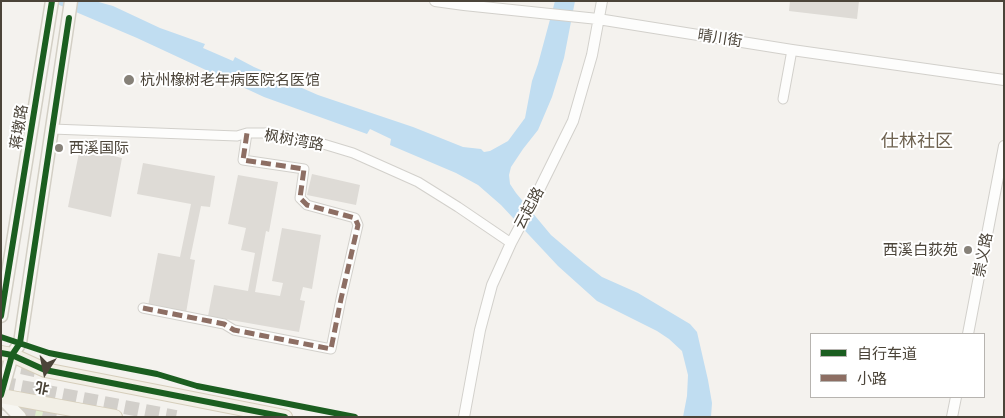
<!DOCTYPE html>
<meta charset="utf-8">
<style>
body{margin:0}
#map{position:relative;width:1005px;height:418px;overflow:hidden;background:#f4f2ee;font-family:Commissioner,"Noto Sans SC",sans-serif}
canvas{display:block}
.frame{position:absolute;inset:0;border:2px solid #4b4439;pointer-events:none}
.legend{position:absolute;left:810px;top:333px;width:175px;height:65px;box-sizing:border-box;background:#fff;border:1px solid #b7b4b0;margin:0;padding:6px 9px;list-style:none;font-size:15px;color:#4b4439}
.legend li{display:flex;align-items:center;gap:10px;height:25px}
.legend b{width:25px;border:1px solid #b7b4b0}
.north{position:absolute;left:20px;top:348px;width:50px;height:50px;-webkit-text-stroke:4px #fff;paint-order:stroke;rotate:191deg;font-size:14px;font-weight:700;line-height:20px;text-align:center;color:#4b4439}
.north::after{content:'';display:block;margin:auto;width:18px;height:22px;background:#4b4439;clip-path:polygon(50% 0,100% 100%,50% 72%,0 100%)}
</style>
<div id="map">
<canvas width="1005" height="418"></canvas>
<div class="frame"></div>
<ul class="legend">
<li><b style="height:6px;background:#1b5e20"></b>自行车道</li>
<li><b style="height:6px;background:#8d6e63"></b>小路</li>
</ul>
<div class="north">北</div>
</div>
<script>
const ctx = document.querySelector('canvas').getContext('2d');
ctx.lineJoin = 'round';
function fill(path, color) { ctx.fillStyle = color; ctx.fill(path, 'evenodd'); }
const toPath = rows => new Path2D(rows.map(r => 'M' + r).join(''));
function trace(path, color, width, dash) { ctx.strokeStyle = color; ctx.lineWidth = width; ctx.lineCap = dash ? 'butt' : 'round'; ctx.setLineDash(dash || []); ctx.stroke(path); }
function drawText(font, color, halo, rows, align = 'center') {
  ctx.font = font + ' Commissioner,"Noto Sans SC",sans-serif'; ctx.lineWidth = 4; ctx.setLineDash([]); ctx.textBaseline = 'middle'; ctx.strokeStyle = halo; ctx.fillStyle = color; for (const [text, x, y, turn = 0] of rows) {
    ctx.save(); ctx.translate(x, y); ctx.rotate((+turn || 0) * Math.PI / 180); ctx.textAlign = isNaN(turn) ? turn : align; if (halo) ctx.strokeText(text, 0, 0); ctx.fillText(text, 0, 0); ctx.restore();
  }
}
fill(toPath([
 [20,403,52,410,51,417,18,417]
]), '#e1eecf');
fill(toPath([
 [50,1,95,1,113,6,160,28,205,44,203,48,233,61,235,57,254,67,318,95,413,127,463,147,481,149,484,152,490,151,508,141,525,118,532,81,538,64,555,1,575,1,564,58,552,97,538,130,523,149,511,167,509,175,510,184,516,193,551,235,584,263,602,277,638,293,690,324,697,332,708,380,712,403,711,417,683,417,687,396,688,375,682,351,669,339,657,331,597,301,558,266,501,205,478,185,456,173,390,145,391,139,370,129,367,134,264,97,137,38]
]), '#c0ddf1');
fill(toPath([
 [790,1,859,1,857,19,789,11],
 [80,148,122,158,111,217,68,207],
 [143,163,215,176,210,207,201,206,190,259,195,260,186,313,148,306,158,253,180,257,191,204,137,194],
 [312,174,360,185,356,205,307,195],
 [238,175,278,182,269,232,266,231,255,292,280,296,283,283,272,281,282,228,321,235,312,289,303,287,300,300,305,301,299,332,208,316,214,285,248,291,255,253,241,250,246,228,228,224]
]), '#dedbd6');
trace(toPath([
 [1,363,40,371],
 [1,383,176,417],
 [2,403,11,406,59,417]
]), '#d2cfca', 14, [14, 7]);
const minor = toPath([
 [783,99,792,50],
 [52,129,237,136,247,133,269,133,310,140,353,153,418,182,458,207,511,243],
 [143,308,224,324,234,330,331,349,341,299,358,225,355,218,307,205,300,198,304,169,243,160,247,133]
]);
const tertiary = toPath([
 [435,1,464,5,598,19,792,50,1004,80],
 [968,334,1004,146],
 [464,417,480,330,492,285,511,243,532,204,573,121,592,55,602,1],
 [952,417,956,397]
]);
const secondary = toPath([
 [1,316,52,1],
 [1,395,12,355,20,343,71,1],
 [1,397,20,417]
]);
const primary = toPath([
 [1,353,12,355,45,370,285,417],
 [1,396,115,417]
]);
trace(minor, '#d2d0cb', 11);
trace(tertiary, '#d2d0cb', 12);
trace(secondary, '#d3cfc5', 15);
trace(primary, '#d6cebb', 16);
trace(minor, '#fdfdfc', 9);
trace(tertiary, '#fdfdfc', 10);
trace(secondary, '#f7f6f1', 12);
trace(primary, '#f2efe6', 14);
trace(toPath([
 [143,308,224,324,234,330,331,349,341,299,358,225,355,218,307,205,300,198,304,169,243,160,247,133]
]), '#8d6e63', 5, [10, 5]);
trace(toPath([
 [1,316,52,1],
 [1,337,49,353,157,374,197,386,355,417],
 [1,353,12,355,45,370,285,417],
 [1,395,12,355,20,343,69,18]
]), '#1b5e20', 6);
for (const [x, y, r, color] of [
 [129,80,6,"#868178"],
 [59,148,5,"#868178"],
 [968,250,5,"#868178"]
]) { const dot = new Path2D(); dot.arc(x, y, r, 0, 2 * Math.PI); ctx.fillStyle = color; ctx.fill(dot); trace(dot, '#fff', 2); }
drawText('15px', '#4b4439', '#fff', [
 ["晴川街",720,38,9],
 ["蒋墩路",19,127,-81],
 ["枫树湾路",294,140,10],
 ["云起路",529,208,-62],
 ["崇义路",983,255,-79]
]);
drawText('15px', '#4b4439', '#fff', [
 ["杭州橡树老年病医院名医馆",140,80],
 ["西溪国际",69,148],
 ["西溪白荻苑",958,250,"right"]
], 'left');
drawText('18px', '#6e6250', '#fff', [
 ["仕林社区",917,141]
]);
</script>
